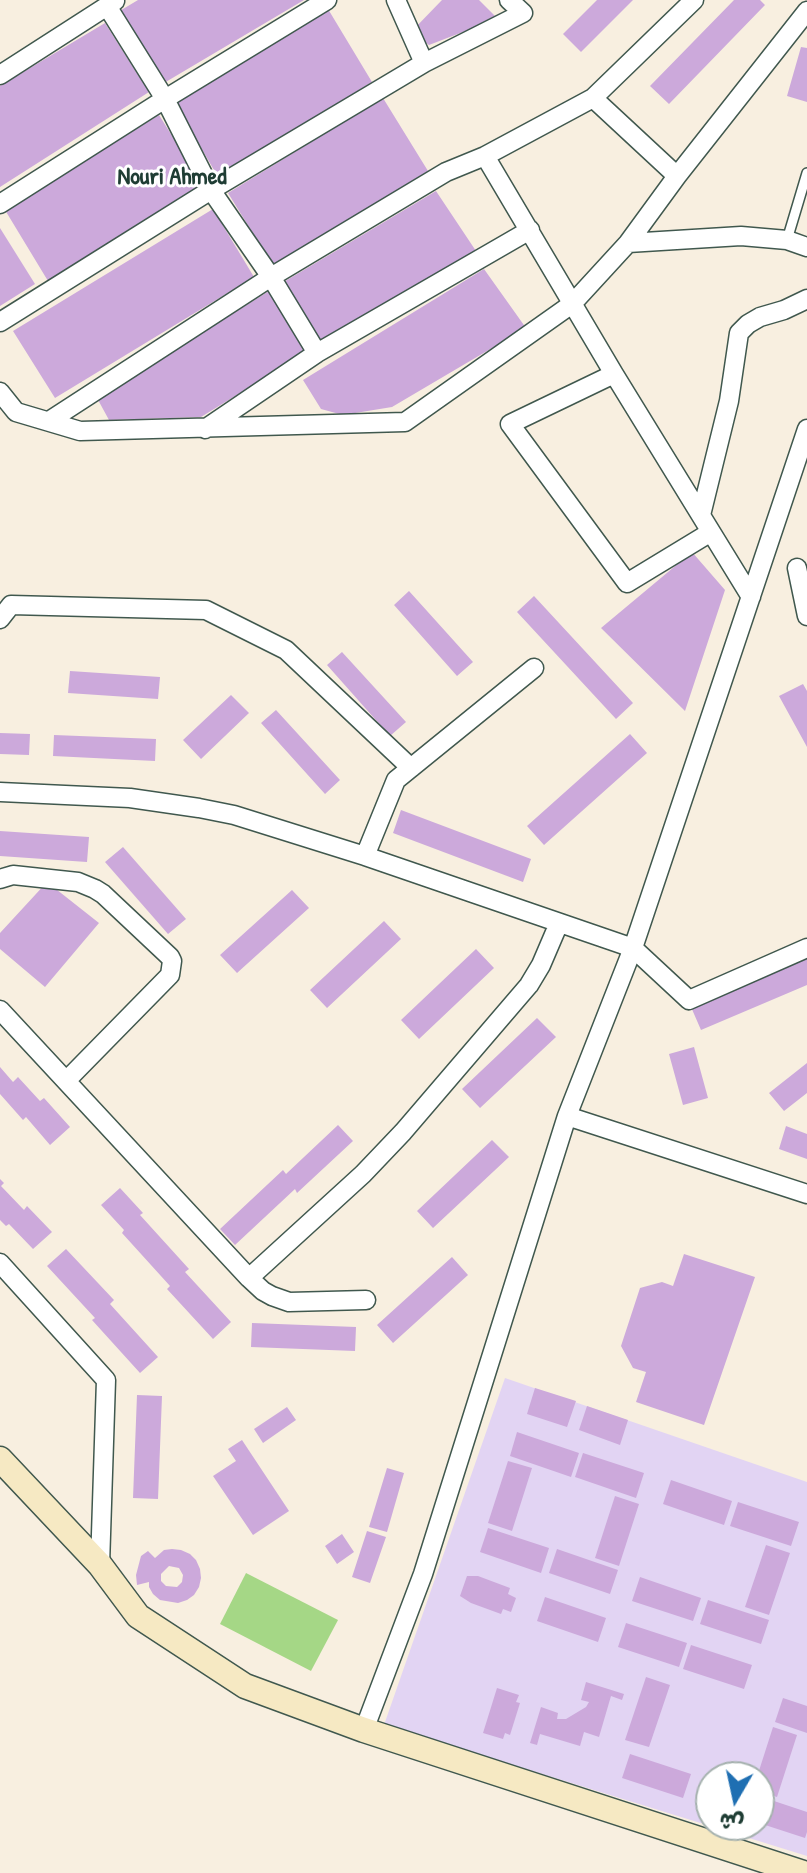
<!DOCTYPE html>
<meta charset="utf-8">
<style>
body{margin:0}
#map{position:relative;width:807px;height:1873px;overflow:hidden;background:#f8efe0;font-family:"Patrick Hand","Playpen Sans Arabic",sans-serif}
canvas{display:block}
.north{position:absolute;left:695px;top:1761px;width:80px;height:80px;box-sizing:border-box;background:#fff;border:2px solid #a5b1ae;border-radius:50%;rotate:189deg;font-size:22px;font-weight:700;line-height:32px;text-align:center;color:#1f3d34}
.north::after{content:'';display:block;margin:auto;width:28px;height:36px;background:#1f6fb2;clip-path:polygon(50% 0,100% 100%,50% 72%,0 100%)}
</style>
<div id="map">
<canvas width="807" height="1873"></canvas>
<div class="north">ش</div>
</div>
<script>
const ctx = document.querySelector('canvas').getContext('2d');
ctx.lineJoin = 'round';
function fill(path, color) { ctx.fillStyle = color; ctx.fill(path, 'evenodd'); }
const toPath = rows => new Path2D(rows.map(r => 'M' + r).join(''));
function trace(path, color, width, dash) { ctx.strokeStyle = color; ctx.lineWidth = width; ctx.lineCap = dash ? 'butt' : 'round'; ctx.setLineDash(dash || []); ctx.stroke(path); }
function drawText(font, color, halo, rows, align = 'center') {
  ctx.font = font + ' "Patrick Hand",sans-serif'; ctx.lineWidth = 6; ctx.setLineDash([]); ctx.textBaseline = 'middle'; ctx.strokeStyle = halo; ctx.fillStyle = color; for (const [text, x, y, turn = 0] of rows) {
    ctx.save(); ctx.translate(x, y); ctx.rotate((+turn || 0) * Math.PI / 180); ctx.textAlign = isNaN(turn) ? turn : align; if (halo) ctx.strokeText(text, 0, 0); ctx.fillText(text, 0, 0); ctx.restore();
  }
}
fill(toPath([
 [505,1378,807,1482,807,1856,384,1725],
 [711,1777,759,1777,759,1825,711,1825]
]), '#e2d4f3');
fill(toPath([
 [246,1573,338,1620,311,1671,220,1624]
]), '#a5d786');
fill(toPath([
 [138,0,304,0,164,83,118,12],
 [442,0,479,0,495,16,468,30,429,45,411,32],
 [597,0,633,0,581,52,563,34],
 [734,0,760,0,765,5,669,104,650,86],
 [328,9,372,82,218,177,175,103],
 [105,23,149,92,0,187,0,86],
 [801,47,807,48,807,102,787,96],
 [383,98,428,171,273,266,228,193],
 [159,115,203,185,48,281,5,210],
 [436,191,476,251,322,345,282,283],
 [213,209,254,277,55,398,13,331],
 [0,228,35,284,0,306],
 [484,269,526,328,392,407,343,415,321,409,303,380],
 [269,291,305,353,201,417,109,420,97,398],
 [692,552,725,590,685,711,601,628],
 [409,591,473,662,457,676,394,605],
 [534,596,633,703,616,719,517,612],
 [342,652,406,722,390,736,327,665],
 [70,671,160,677,158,699,68,693],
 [803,684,807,691,807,747,779,696],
 [231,695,249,713,201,759,183,740],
 [276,710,340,780,325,794,261,723],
 [0,733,30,734,29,755,0,754],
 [630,734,647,753,544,845,527,826],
 [54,735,156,739,155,761,53,756],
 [401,810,531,859,523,882,393,833],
 [0,831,89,837,87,862,0,856],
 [123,847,186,919,168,934,105,862],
 [47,882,99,923,45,987,0,949,0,933],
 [292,890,309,908,237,973,220,955],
 [384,921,401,939,327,1008,310,990],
 [476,949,494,968,419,1039,401,1020],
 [807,958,807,985,701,1030,691,1007],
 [537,1018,556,1037,480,1108,462,1089],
 [694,1047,708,1098,683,1105,669,1054],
 [807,1063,807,1093,784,1111,769,1093],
 [0,1067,13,1082,18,1077,40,1101,44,1098,70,1127,50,1145,26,1117,23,1120,0,1094],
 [338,1125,353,1141,297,1193,295,1189,235,1245,220,1229,283,1170,286,1174],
 [786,1126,807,1134,807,1159,779,1149],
 [492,1140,509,1157,433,1228,417,1211],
 [0,1179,4,1183,1,1186,24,1210,27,1206,52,1232,33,1249,9,1224,6,1226,0,1220],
 [120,1188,143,1213,140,1215,189,1269,185,1272,231,1322,213,1339,167,1289,170,1286,122,1233,124,1230,101,1205],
 [66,1249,114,1300,110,1304,158,1357,140,1373,92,1320,95,1318,47,1266],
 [684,1254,755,1277,704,1425,636,1402,646,1372,633,1368,621,1346,640,1288,662,1282,673,1286],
 [452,1257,468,1275,393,1343,377,1325],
 [252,1323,356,1327,355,1351,251,1347],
 [535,1388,576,1401,567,1427,527,1414],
 [137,1395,162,1396,158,1499,133,1498],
 [587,1406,628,1420,620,1445,579,1430],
 [287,1407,296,1420,263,1443,254,1429],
 [517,1432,579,1453,571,1477,510,1456],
 [242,1440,289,1511,253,1535,213,1476,236,1461,228,1449],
 [583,1453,644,1473,636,1498,575,1477],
 [508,1461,532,1468,512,1531,488,1523],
 [387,1468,404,1473,387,1532,369,1527],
 [671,1480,732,1501,724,1525,663,1504],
 [615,1496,639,1504,619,1566,595,1558],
 [738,1502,799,1522,791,1546,730,1526],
 [488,1528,549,1548,541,1573,480,1552],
 [367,1531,386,1537,370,1583,352,1577],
 [342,1534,354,1552,337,1564,325,1546],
 [766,1545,790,1553,769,1615,745,1607],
 [172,1549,181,1550,190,1554,196,1560,200,1569,201,1578,199,1587,194,1595,187,1600,178,1603,160,1600,153,1594,149,1587,149,1582,137,1585,136,1575,141,1556,148,1551,155,1558,164,1550],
 [169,1566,179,1568,183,1575,182,1582,177,1587,166,1586,161,1581,161,1574],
 [557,1549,618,1570,610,1594,549,1573],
 [467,1576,478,1576,510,1588,508,1594,516,1598,511,1612,503,1609,501,1614,471,1603,460,1596],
 [640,1577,701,1598,693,1621,632,1601],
 [545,1597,606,1618,598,1642,537,1621],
 [708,1600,769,1620,761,1644,700,1624],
 [626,1623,687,1643,679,1667,618,1647],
 [691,1645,752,1665,744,1689,683,1669],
 [646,1677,670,1685,649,1747,625,1740],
 [586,1682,624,1694,622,1700,611,1696,599,1737,584,1732,580,1746,540,1734,537,1745,530,1743,541,1707,558,1713,557,1719,566,1719,586,1707,589,1702,581,1700],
 [497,1688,519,1695,516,1702,520,1703,510,1735,505,1733,503,1739,483,1733],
 [783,1698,807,1706,807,1733,775,1722],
 [773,1727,797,1735,777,1797,759,1791,759,1777,757,1777],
 [630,1754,691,1774,683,1798,622,1778],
 [759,1796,807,1812,807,1832,805,1838,759,1823]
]), '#cca9db');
const lane = toPath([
 [787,240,807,173]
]);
const street = toPath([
 [396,0,424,63],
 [107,6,165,99,211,190,271,277,317,353],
 [0,75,115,1],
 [593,98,694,0],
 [485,156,614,374,751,597],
 [0,204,165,99,327,0],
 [628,243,741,236,787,240,807,247],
 [0,322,211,190,424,63,523,13,509,0],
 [614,374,510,424,627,583,711,532],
 [0,392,16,412,80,431,405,422,572,304,628,243,677,176,807,11],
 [49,421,271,277,446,172,485,156,593,98,677,176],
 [205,429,317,353,530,230],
 [701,515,729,401,739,333,748,324,760,317,784,310,807,299],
 [797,568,807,616],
 [0,619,11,605,206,610,286,650,411,768],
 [0,792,130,798,199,808,234,815,365,856,633,948,689,1000,807,948],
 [365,856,396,780,534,668],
 [0,879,13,875,78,882,95,889,103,894,170,957,172,961,170,975,66,1081],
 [0,1010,249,1278,263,1291,272,1296,289,1302,366,1300],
 [567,1116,807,1194],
 [0,1263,106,1380,100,1565],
 [249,1278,363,1174,403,1132,529,985,541,965,559,923],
 [364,1730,423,1574,567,1116,633,948,807,429]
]);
const secondary = toPath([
 [0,1459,100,1565,138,1616,245,1686,364,1730,803,1873]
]);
trace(lane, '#40584e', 12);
trace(street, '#40584e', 21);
trace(secondary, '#40584e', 27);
trace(lane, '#fff', 9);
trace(street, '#fff', 18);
trace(secondary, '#f6e9c3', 24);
drawText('bold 24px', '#1f3d34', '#fff', [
 ["Nouri Ahmed",172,178]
]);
</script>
